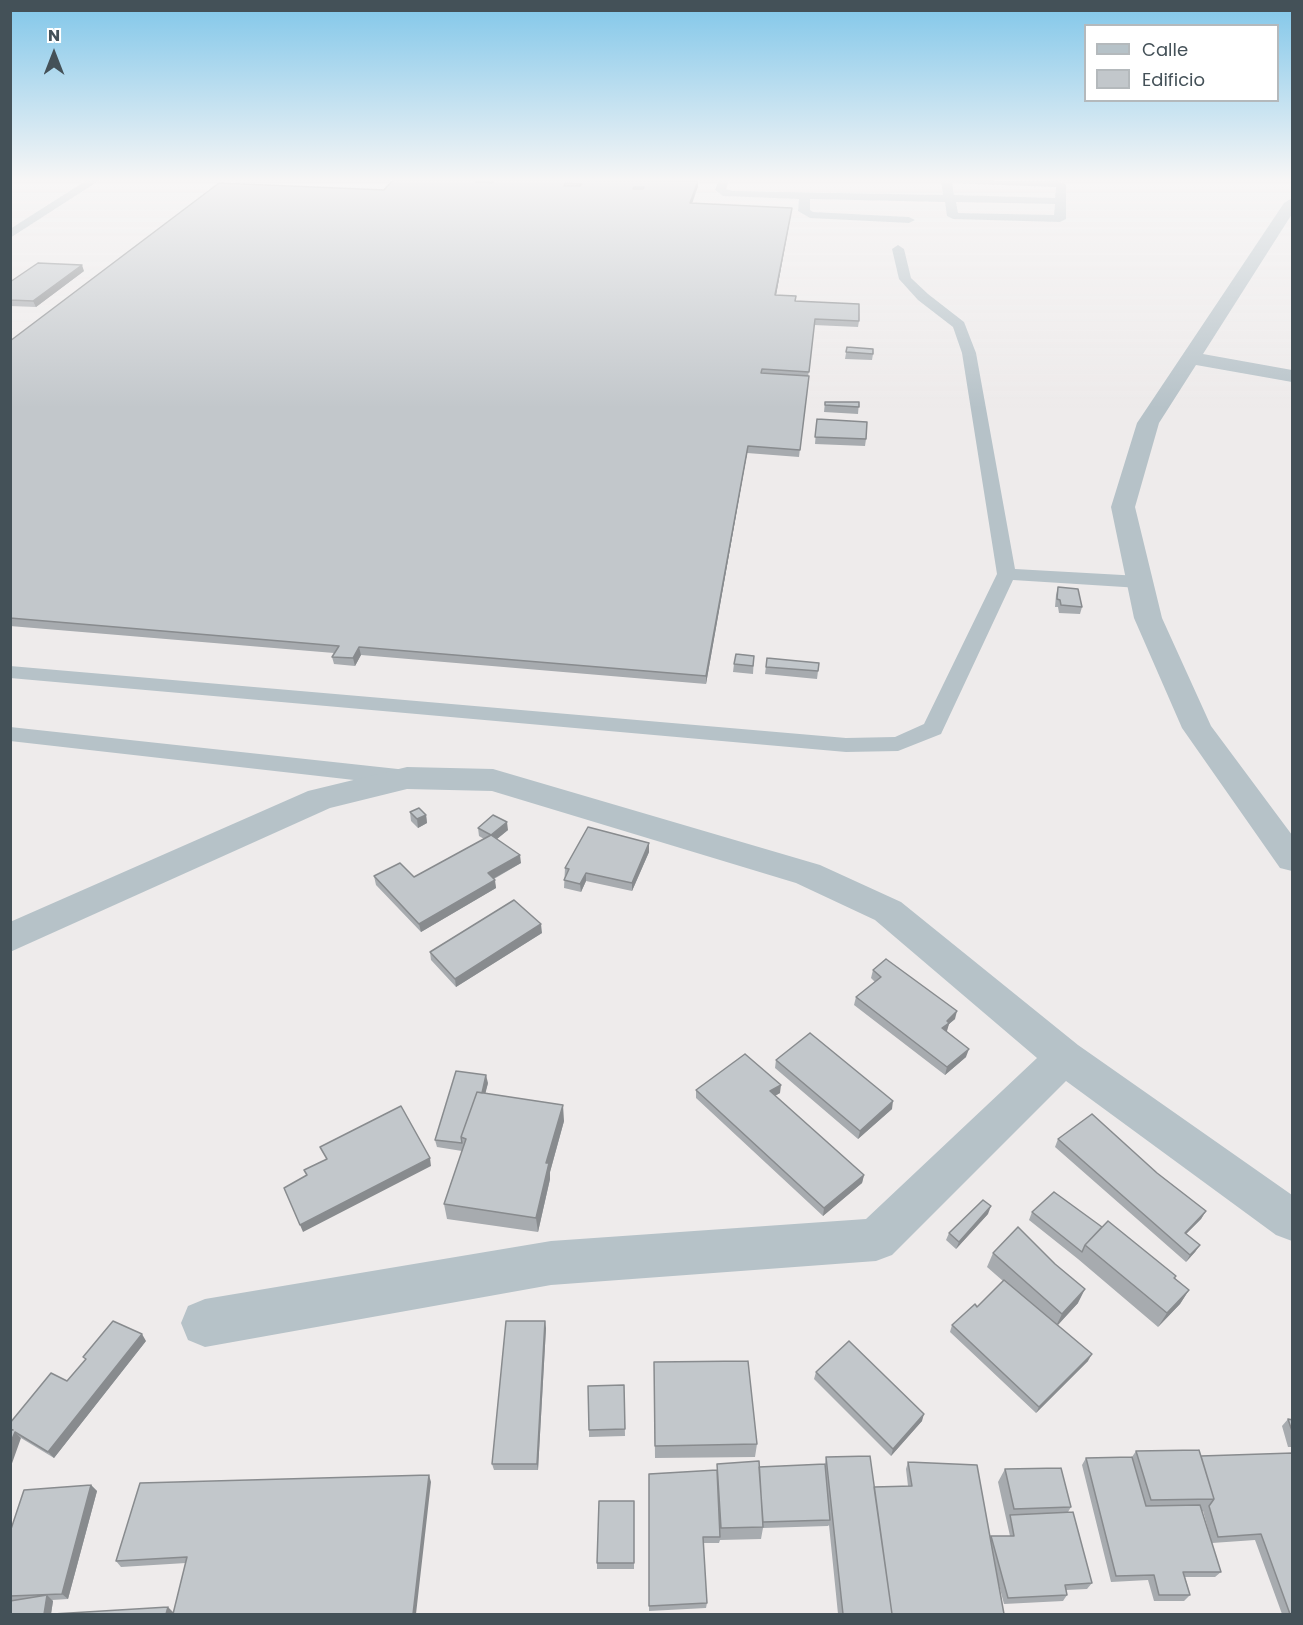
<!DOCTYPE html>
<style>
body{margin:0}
#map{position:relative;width:1303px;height:1625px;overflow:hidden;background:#eeebeb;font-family:Poppins,sans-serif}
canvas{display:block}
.frame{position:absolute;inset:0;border:12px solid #445158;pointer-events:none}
.legend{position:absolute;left:1084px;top:24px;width:195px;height:78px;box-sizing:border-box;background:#fff;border:2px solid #b4b9bc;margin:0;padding:8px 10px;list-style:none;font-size:18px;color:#445158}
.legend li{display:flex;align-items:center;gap:12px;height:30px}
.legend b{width:30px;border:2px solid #b4b9bc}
.north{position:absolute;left:24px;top:24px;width:60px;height:60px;-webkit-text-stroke:4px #fff;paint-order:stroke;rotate:0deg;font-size:16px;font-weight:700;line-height:24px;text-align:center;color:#445158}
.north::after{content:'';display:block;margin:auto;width:21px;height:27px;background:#445158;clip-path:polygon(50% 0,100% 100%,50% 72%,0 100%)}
</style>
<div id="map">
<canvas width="1303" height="1625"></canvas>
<div class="frame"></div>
<ul class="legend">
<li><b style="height:8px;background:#b6c2c8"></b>Calle</li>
<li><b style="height:16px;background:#c2c7cb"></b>Edificio</li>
</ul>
<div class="north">N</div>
</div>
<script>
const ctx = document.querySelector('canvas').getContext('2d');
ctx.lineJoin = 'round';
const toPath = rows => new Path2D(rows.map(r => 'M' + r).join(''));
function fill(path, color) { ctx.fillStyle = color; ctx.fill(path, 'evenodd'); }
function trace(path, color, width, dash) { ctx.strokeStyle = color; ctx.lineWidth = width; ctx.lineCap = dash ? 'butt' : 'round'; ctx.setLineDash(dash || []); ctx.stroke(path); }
fill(toPath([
 [87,180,100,180,10,238,10,229,87,180],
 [719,180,729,180,726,189,733,191,943,195,941,180,1058,181,1066,185,1066,219,1060,222,953,219,947,216,945,202,810,199,810,210,813,212,909,217,915,220,909,223,810,218,798,211,799,199,723,196,715,190,719,180],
 [952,183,1056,187,1055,198,954,195,952,183],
 [956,202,1055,204,1054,215,958,213,956,202],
 [898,245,904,249,911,278,928,294,964,322,976,353,1015,569,1140,576,1147,578,1150,582,1147,586,1140,588,1013,580,941,734,898,751,846,752,10,678,10,666,846,738,895,737,924,724,997,574,962,353,953,327,918,300,899,279,892,249,898,245],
 [10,727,407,770,415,773,419,778,415,783,407,786,10,741,10,727]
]), '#b6c2c8');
fill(toPath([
 [407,767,493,769,820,865,901,902,1078,1045,1292,1195,1292,1241,1276,1235,1066,1081,892,1255,876,1261,551,1285,205,1347,188,1340,181,1323,188,1306,205,1299,551,1241,866,1219,1037,1058,875,920,796,883,492,791,407,789,330,808,10,952,10,922,308,791,407,767]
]), '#b6c2c8');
fill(toPath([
 [1292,198,1292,214,1203,354,1292,370,1292,382,1196,365,1159,423,1135,507,1162,618,1211,726,1292,835,1292,871,1280,868,1182,728,1134,618,1111,507,1137,423,1284,203,1292,198]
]), '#b6c2c8');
fill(toPath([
 [393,180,698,181,698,186,692,204,792,208,776,295,859,321,858,327,814,325,799,457,747,453,706,684,361,655,355,666,334,664,332,657,334,653,10,626,10,341,384,190],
 [84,271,36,307,10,306,10,282],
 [847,347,873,354,872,360,845,359],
 [825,402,859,402,858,414,824,412],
 [817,419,866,439,865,446,815,444],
 [1058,587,1082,607,1080,614,1059,613,1058,607,1055,607,1056,595],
 [754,656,753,674,733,672,734,664],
 [767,658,819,663,817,679,765,674],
 [410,812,426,815,427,823,418,828,411,821],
 [478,828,508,830,497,839,521,863,494,879,496,888,421,932,376,885,374,876,414,877,484,839,479,836],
 [649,843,649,852,632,891,586,881,581,892,564,888,565,868],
 [542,933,456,987,431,960,430,952],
 [873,970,955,1019,949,1024,946,1031,966,1057,945,1075,854,1005,856,997,875,982,871,978],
 [776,1060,892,1109,858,1139,775,1068],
 [488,1083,485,1093,564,1121,550,1172,550,1179,538,1232,447,1219,444,1204,462,1151,437,1147,435,1140],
 [696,1090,780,1093,775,1096,864,1175,862,1183,823,1216,696,1098],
 [1058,1139,1157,1173,1206,1211,1201,1219,1186,1234,1200,1245,1195,1252,1186,1262,1055,1147],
 [1032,1212,1102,1227,1176,1276,1175,1278,1189,1290,1180,1304,1158,1327,1078,1259,1029,1220],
 [988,1214,956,1249,946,1240,949,1233],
 [993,1253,1078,1303,1058,1325,1088,1361,1036,1413,950,1332,952,1325,977,1307,1003,1281,987,1267],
 [546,1328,538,1470,494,1470,492,1464],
 [146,1341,54,1458,21,1438,10,1430,10,1423,67,1381],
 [654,1362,757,1444,755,1457,655,1458],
 [816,1372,922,1421,891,1456,814,1379],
 [624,1385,625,1436,589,1437,589,1430],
 [1288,1419,1293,1420,1293,1447,1288,1447,1282,1426],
 [1136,1451,1201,1456,1293,1453,1293,1614,1282,1614,1255,1540,1212,1543,1203,1511,1202,1511,1221,1572,1215,1577,1185,1577,1190,1595,1184,1601,1154,1601,1148,1580,1111,1582,1082,1465,1086,1458,1132,1457],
 [826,1457,874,1487,908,1486,906,1469,908,1462,990,1537,991,1536,1010,1536,998,1482,1005,1469,1071,1507,1068,1512,1092,1583,1087,1589,1066,1590,1067,1595,1063,1601,1004,1604,998,1581,1004,1614,838,1614,829,1525,828,1526,763,1528,761,1539,720,1540,719,1543,703,1543,707,1603,706,1608,649,1611,649,1474,717,1470,717,1464,759,1467,825,1464],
 [431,1482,173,1613,186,1563,121,1567,116,1561],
 [91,1485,97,1491,68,1599,52,1600,53,1601,51,1614,10,1614,10,1532],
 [634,1501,634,1569,597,1569,597,1563]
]), '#a7abaf');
fill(toPath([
 [698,181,698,186,690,209,690,203],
 [792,208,791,214,775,301,775,295],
 [82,265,84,271,36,307,33,301],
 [748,446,747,453,706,684,706,676],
 [359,647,361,655,355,666,353,658],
 [426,815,427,823,418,828,417,819],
 [507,822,508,830,492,843,491,835],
 [649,843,649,852,632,891,632,883],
 [520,855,521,863,489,881,488,873],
 [586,873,586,881,581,892,580,884],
 [495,880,496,888,421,932,419,924],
 [541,924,542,933,456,987,455,979],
 [957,1011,955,1019,949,1024,947,1031,940,1036,942,1028,947,1021],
 [969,1049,966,1057,945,1075,947,1067],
 [486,1075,488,1083,482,1107,480,1100],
 [781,1085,780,1093,769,1099,770,1091],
 [893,1101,892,1109,858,1139,860,1131],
 [563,1105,564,1121,550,1172,550,1179,538,1232,536,1218,546,1163],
 [430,1158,431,1166,303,1232,300,1225],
 [864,1175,862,1183,823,1216,824,1208],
 [991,1206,988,1214,956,1249,959,1242],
 [1206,1211,1201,1219,1180,1240,1185,1233],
 [1200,1245,1195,1252,1186,1262,1190,1255],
 [1085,1289,1078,1303,1055,1328,1062,1314],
 [1189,1290,1180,1304,1158,1327,1167,1313],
 [545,1321,546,1328,538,1470,537,1464],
 [142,1334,146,1341,54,1458,48,1452],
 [1092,1354,1088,1361,1036,1413,1039,1407],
 [924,1414,922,1421,891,1456,893,1449],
 [15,1432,21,1438,10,1469,10,1444],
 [429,1475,431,1482,416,1614,413,1614],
 [91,1485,97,1491,68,1599,62,1594],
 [47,1595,53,1601,51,1614,44,1614],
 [168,1607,175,1614,166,1614]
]), '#888b8e');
const building = toPath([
 [393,180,477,180,476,182,492,183,494,181,491,180,698,181,690,203,792,208,775,295,796,296,795,301,859,304,859,321,815,319,809,372,762,369,761,373,809,376,800,450,748,446,706,676,359,647,353,658,332,657,339,646,10,618,10,341,219,183,384,190,393,180],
 [565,183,582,184,580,186,564,186,565,183],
 [634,187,644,187,643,189,633,189,634,187],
 [38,263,82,265,33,301,10,300,10,282,38,263],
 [847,347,873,349,873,354,846,352,847,347],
 [825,402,859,402,859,407,825,405,825,402],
 [817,419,867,422,866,439,815,437,817,419],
 [1058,587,1078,589,1082,607,1061,605,1060,600,1057,599,1058,587],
 [736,654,754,656,753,666,734,664,736,654],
 [767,658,819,663,818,671,766,667,767,658],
 [419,808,426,815,417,819,410,812,419,808],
 [493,815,507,822,491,835,478,828,493,815],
 [588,827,649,843,632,883,586,873,580,884,564,880,569,869,565,868,588,827],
 [491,835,520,855,488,873,495,880,419,924,374,876,400,863,414,877,491,835],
 [514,900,541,924,455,979,430,952,514,900],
 [886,959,957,1011,947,1021,949,1023,942,1028,969,1049,947,1067,856,997,881,977,873,970,886,959],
 [810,1033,893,1101,860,1131,776,1060,810,1033],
 [745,1054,781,1085,770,1091,864,1175,824,1208,696,1090,745,1054],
 [456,1071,486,1075,482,1093,477,1092,461,1137,462,1143,435,1140,456,1071],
 [477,1092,563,1105,546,1163,549,1163,536,1218,444,1204,466,1139,461,1137,477,1092],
 [401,1106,430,1158,300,1225,284,1188,307,1175,304,1170,327,1159,320,1147,401,1106],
 [1092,1114,1157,1173,1206,1211,1185,1233,1200,1245,1190,1255,1058,1139,1092,1114],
 [1054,1192,1102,1227,1085,1245,1082,1252,1032,1212,1054,1192],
 [983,1200,991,1206,959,1242,949,1233,983,1200],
 [1108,1221,1176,1276,1174,1278,1189,1290,1167,1313,1085,1245,1108,1221],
 [1018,1227,1055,1264,1085,1289,1062,1314,993,1253,1018,1227],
 [1004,1280,1092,1354,1039,1407,952,1325,975,1304,977,1307,1004,1280],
 [113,1321,142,1334,48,1452,15,1432,10,1444,10,1430,13,1430,10,1429,10,1423,51,1373,67,1381,86,1359,83,1357,113,1321],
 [506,1321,545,1321,537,1464,492,1464,506,1321],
 [849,1341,924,1414,893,1449,816,1372,849,1341],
 [748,1361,757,1444,655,1446,654,1362,748,1361],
 [624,1385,625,1429,589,1430,588,1386,624,1385],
 [1288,1419,1293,1420,1293,1434,1288,1419],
 [1199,1450,1214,1499,1151,1500,1136,1451,1199,1450],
 [1293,1453,1293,1614,1290,1614,1261,1534,1218,1537,1209,1506,1214,1499,1201,1456,1293,1453],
 [870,1456,892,1614,843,1614,826,1457,870,1456],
 [1132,1457,1146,1506,1200,1505,1221,1572,1183,1572,1190,1595,1159,1595,1154,1575,1116,1576,1086,1458,1132,1457],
 [759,1461,763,1527,721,1528,717,1464,759,1461],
 [908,1462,977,1465,1004,1614,892,1614,874,1487,912,1486,908,1462],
 [825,1464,830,1520,763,1522,759,1467,825,1464],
 [1061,1468,1071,1507,1014,1509,1005,1469,1061,1468],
 [717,1470,720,1537,703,1537,707,1603,649,1606,649,1474,717,1470],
 [429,1475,413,1614,173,1614,187,1557,116,1561,140,1483,429,1475],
 [91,1485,62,1594,10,1596,10,1532,24,1490,91,1485],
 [599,1501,634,1501,634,1563,597,1563,599,1501],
 [1073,1512,1092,1583,1065,1585,1067,1595,1008,1598,991,1536,1014,1536,1010,1515,1073,1512],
 [47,1595,44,1614,10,1614,10,1601,47,1595],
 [168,1607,166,1614,53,1614,168,1607]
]);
fill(building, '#c2c7cb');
trace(building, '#888b8e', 1.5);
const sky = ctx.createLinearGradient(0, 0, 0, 408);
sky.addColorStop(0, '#80c6e9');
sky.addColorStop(0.44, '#f7f6f6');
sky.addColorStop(1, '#f7f6f600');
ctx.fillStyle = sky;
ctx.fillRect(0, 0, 1303, 408);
</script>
